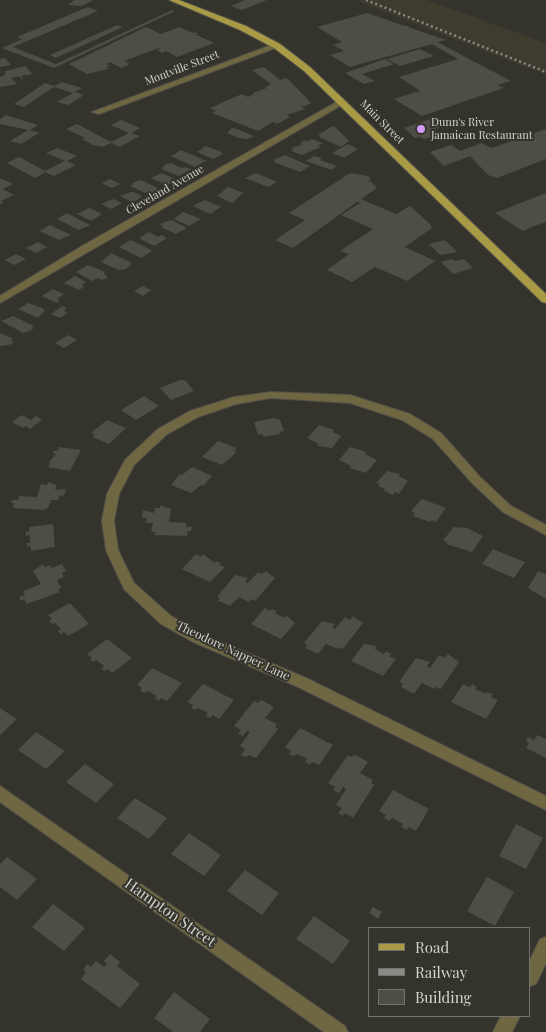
<!DOCTYPE html>
<style>
body{margin:0}
#map{position:relative;width:546px;height:1032px;overflow:hidden;background:#34332c;font-family:"Playfair Display",serif}
canvas{display:block}
.legend{position:absolute;left:368px;top:927px;width:162px;height:90px;box-sizing:border-box;background:#34332c;border:1px solid #74736d;margin:0;padding:6px 9px;list-style:none;font-size:15px;color:#d4d4cf}
.legend li{display:flex;align-items:center;gap:10px;height:25px}
.legend b{width:25px;border:1px solid #74736d}
</style>
<div id="map">
<canvas width="546" height="1032"></canvas>
<ul class="legend">
<li><b style="height:6px;background:#a99a46"></b>Road</li>
<li><b style="height:6px;background:#8b8a84"></b>Railway</li>
<li><b style="height:14px;background:#4e4d46"></b>Building</li>
</ul>
</div>
<script>
const ctx = document.querySelector('canvas').getContext('2d');
ctx.lineJoin = 'round';
function fill(path, color) { ctx.fillStyle = color; ctx.fill(path, 'evenodd'); }
const toPath = rows => new Path2D(rows.map(r => 'M' + r).join(''));
function trace(path, color, width, dash) { ctx.strokeStyle = color; ctx.lineWidth = width; ctx.lineCap = dash ? 'butt' : 'round'; ctx.setLineDash(dash || []); ctx.stroke(path); }
function drawText(font, color, halo, rows, align = 'center') {
  ctx.font = font + ' "Playfair Display",serif'; ctx.lineWidth = 4; ctx.setLineDash([]); ctx.textBaseline = 'middle'; ctx.strokeStyle = halo; ctx.fillStyle = color; for (const [text, x, y, turn = 0] of rows) {
    ctx.save(); ctx.translate(x, y); ctx.rotate((+turn || 0) * Math.PI / 180); ctx.textAlign = isNaN(turn) ? turn : align; if (halo) ctx.strokeText(text, 0, 0); ctx.fillText(text, 0, 0); ctx.restore();
  }
}
fill(toPath([
 [355,0,427,0,546,43,546,75]
]), '#3e3c2f');
fill(toPath([
 [74,0,93,0,82,6,68,5],
 [245,0,267,0,242,10,231,6],
 [88,7,98,11,13,47,56,64,172,10,175,11,54,68,2,48,22,39,17,37],
 [367,13,405,26,410,26,408,27,446,40,437,42,511,81,498,85,504,88,422,116,394,99,420,91,399,77,458,59,432,44,350,67,330,55,344,51,333,45,342,42,317,27],
 [117,25,123,27,56,58,50,55],
 [146,27,161,34,179,27,193,33,195,32,198,34,195,34,214,43,177,57,166,51,162,53,157,50,161,49,159,48,124,61,130,64,121,68,110,62,106,64,110,66,106,67,109,69,87,74,69,64],
 [420,49,434,56,400,66,387,59],
 [5,58,11,65,0,67,0,59],
 [385,59,394,64,362,74,375,81,364,84,345,73],
 [26,66,32,74,21,76,23,78,21,79,19,76,11,78,17,84,0,87,0,77,5,75,5,71],
 [264,67,280,80,286,78,290,81,311,103,302,107,305,109,287,115,290,117,277,124,273,122,258,131,212,113,216,111,210,108,242,94,248,97,254,94,252,93,267,88,265,87,271,84,252,70],
 [62,82,82,88,75,92,84,95,68,105,57,102,73,93,54,87,24,107,14,104,45,83,54,86],
 [6,115,38,125,30,130,39,133,21,144,10,141,28,130,0,124,0,119],
 [436,117,443,121,436,124,441,127,432,130,437,136,423,139,421,137,415,138,404,128],
 [121,120,140,128,131,133,140,136,120,147,111,143,102,147,93,145,82,139,85,138,66,129,77,124,111,142,129,133,111,125],
 [333,126,335,127,349,141,341,147,319,137,321,136,318,135],
 [232,128,240,130,254,136,248,139,239,138,227,133],
 [546,129,546,159,497,178,488,175,470,156,444,166,430,152,451,145,460,151,481,143,492,148],
 [312,139,323,143,318,146,321,147,302,155,291,151,294,149,291,148,303,144,300,143,304,140,307,142],
 [348,144,358,149,344,158,332,153],
 [206,146,221,152,223,154,213,159,197,152],
 [57,148,77,156,67,161,76,165,54,176,45,172,35,178,7,163,19,157,45,171,65,161,46,153],
 [181,150,204,160,207,160,195,167,171,156],
 [285,155,287,156,310,166,300,172,274,162,275,159],
 [314,156,322,158,320,160,337,166,331,170,306,161],
 [171,163,182,168,185,167,191,169,179,176,161,169,166,164],
 [162,173,177,180,167,185,151,178],
 [256,173,277,182,268,187,245,178],
 [350,173,368,176,371,179,363,182,369,180,377,188,361,199,396,214,410,206,430,224,432,228,405,247,435,261,407,281,375,267,352,282,327,270,349,254,340,251,373,229,341,215,360,203,357,202,293,248,275,240,305,220,289,213],
 [0,178,13,184,3,189,14,195,1,201,4,202,0,204],
 [110,179,120,184,112,188,102,183],
 [141,180,154,186,159,190,150,195,130,186,134,184,132,183],
 [228,187,231,188,243,193,232,203,217,196],
 [131,192,134,192,142,196,133,203,120,196],
 [546,193,546,222,532,227,523,231,495,213],
 [113,199,122,203,111,209,101,204],
 [205,200,221,207,210,214,193,206],
 [89,208,92,209,102,214,91,221,77,214],
 [183,212,201,219,189,226,174,219],
 [67,213,90,225,79,230,57,219],
 [171,220,187,228,176,234,161,227,163,226,159,224],
 [50,225,71,235,59,240,40,231],
 [149,232,158,237,161,235,167,238,154,246,139,238],
 [130,240,144,246,152,251,141,258,119,247],
 [445,240,457,252,440,255,429,244],
 [38,242,47,247,36,253,26,248],
 [111,253,132,263,126,269,119,270,101,262],
 [16,254,26,259,14,265,5,260],
 [452,259,455,261,464,259,473,268,453,274,441,262],
 [88,265,106,272,104,273,108,278,101,280,98,278,92,281,76,272],
 [75,276,86,282,81,285,84,287,79,290,64,283],
 [143,286,151,290,143,296,134,291],
 [53,289,64,294,57,299,60,300,57,303,42,296],
 [28,303,40,307,45,310,38,318,18,309],
 [62,306,67,308,64,311,68,313,60,318,51,314],
 [13,316,34,326,31,328,34,329,23,333,1,321],
 [0,333,13,339,11,341,14,342,9,345,0,346],
 [68,335,77,340,64,348,55,343],
 [180,380,185,380,194,391,171,400,160,388],
 [144,396,159,406,136,420,121,410],
 [22,415,31,420,36,416,42,420,30,429,26,426,23,428,12,422],
 [274,418,280,420,284,431,279,432,280,434,263,437,262,434,258,435,254,422],
 [107,420,126,428,109,444,92,437,95,435,91,433],
 [319,425,334,430,333,432,341,436,332,448,317,446,319,444,307,438],
 [218,441,237,448,234,451,237,452,222,465,202,457],
 [59,447,81,450,70,471,48,467,50,463,48,463,56,454,53,453,54,450,57,451],
 [350,447,367,452,365,454,377,460,366,473,350,468,351,466,339,460],
 [192,467,212,476,203,486,201,485,191,493,171,485,180,474,182,475],
 [387,471,400,474,399,476,408,481,399,494,395,492,393,495,384,491,385,489,378,486,380,484,376,483],
 [48,482,57,485,55,490,66,489,64,496,60,495,58,500,51,500,48,508,44,510,13,508,14,503,11,503,12,500,18,500,19,496,37,497,41,484,47,485],
 [422,499,446,508,436,522,432,520,430,522,413,516,415,513,411,511],
 [160,505,171,509,169,522,186,523,186,527,192,527,191,531,188,531,187,536,155,535,155,532,151,532,153,523,146,523,147,518,142,518,143,510,154,513,155,508,160,508],
 [53,524,55,547,31,551,30,546,27,547,27,543,30,543,30,535,26,536,26,532,29,532,29,527],
 [454,527,467,528,483,536,472,552,446,544,447,542,443,540],
 [493,549,525,562,514,578,482,564],
 [196,554,201,557,203,554,215,563,216,561,221,563,219,565,225,567,210,582,182,569],
 [43,564,45,567,50,565,52,568,62,564,66,571,62,573,64,577,57,580,61,588,58,590,60,592,27,604,24,599,21,601,19,597,25,595,23,591,41,584,33,571],
 [266,571,275,578,255,601,251,599,249,602,239,597,230,606,219,601,216,603,220,598,217,597,235,575,248,578,245,582,248,583,258,572,262,574],
 [538,571,546,574,546,599,528,588],
 [70,603,89,624,68,636,64,632,61,634,58,631,61,629,55,623,52,624,49,621,52,619,48,615],
 [265,608,270,611,272,609,277,611,275,613,284,618,286,615,295,623,281,639,251,624],
 [353,616,363,623,343,649,340,647,338,649,326,644,318,654,305,648,307,645,304,643,322,621,335,624,332,628,335,629,345,617,350,620],
 [107,639,132,658,112,673,108,669,105,671,101,669,104,666,96,660,93,662,90,659,92,658,87,654],
 [364,644,376,646,375,649,384,654,386,651,392,654,389,656,396,659,383,676,351,661],
 [448,654,459,662,441,689,436,687,434,689,422,683,414,694,401,687,403,684,399,682,416,658,430,662,427,666,430,668,439,655,444,658],
 [152,668,182,683,167,701,161,698,159,701,154,698,157,696,147,691,145,693,140,691,142,688,137,685],
 [203,684,234,700,219,719,213,715,210,718,206,716,208,713,198,708,196,710,191,708,193,705,187,702],
 [463,684,470,687,472,684,477,687,475,689,486,694,487,692,493,694,491,697,498,700,486,719,451,702],
 [261,700,274,707,265,718,277,724,275,727,278,729,256,758,249,755,247,757,241,755,245,749,240,746,250,732,247,731,243,736,238,733,241,730,234,726,254,701,258,703],
 [0,708,17,719,0,735],
 [300,728,333,745,319,765,312,762,310,765,305,762,307,759,297,754,294,756,289,754,291,751,285,747],
 [36,732,65,751,46,769,18,750],
 [537,735,546,739,546,758,526,748,529,743,526,741,528,737,534,740],
 [354,754,368,762,360,773,373,780,371,783,374,785,353,818,345,813,343,816,338,813,342,808,336,805,346,789,343,787,339,793,333,790,335,787,328,783,348,755,352,757],
 [85,764,114,784,96,803,66,782],
 [393,790,429,809,416,831,409,827,407,830,401,827,403,824,392,818,389,821,384,818,386,815,379,811],
 [135,798,167,818,149,839,117,818],
 [516,824,543,838,526,869,499,856],
 [189,833,221,855,204,876,171,854],
 [7,857,37,879,17,900,0,887,0,864],
 [245,870,279,893,262,915,227,891],
 [487,877,514,892,495,926,467,911],
 [53,904,85,928,64,951,32,927],
 [373,907,382,912,378,919,369,913],
 [314,916,350,941,333,964,296,939],
 [110,954,120,962,117,966,140,984,120,1008,81,979,86,972,83,970,87,964,91,967,96,961,104,967,107,964,104,961],
 [174,992,210,1019,200,1032,173,1032,154,1018]
]), '#4e4d46');
const minor = toPath([
 [274,44,281,46,99,114,92,112,274,44],
 [340,100,347,102,0,303,0,296,82,246,340,100],
 [271,392,350,395,410,414,441,433,480,477,511,506,546,525,546,535,503,512,472,483,433,439,402,420,350,403,271,398,236,404,198,417,166,435,134,465,119,494,114,521,118,550,134,583,171,616,203,634,306,678,546,796,546,810,296,686,193,642,161,624,124,589,106,550,102,521,107,494,125,460,158,429,190,411,234,397,271,392],
 [0,786,345,1026,348,1032,324,1032,0,802,0,786],
 [546,937,546,963,536,984,530,986,530,960,540,939,546,937],
 [501,1016,520,1016,512,1032,493,1032,501,1016]
]);
const major = toPath([
 [169,0,179,0,246,26,280,44,310,67,546,294,546,303,542,302,304,71,274,48,240,30,169,0]
]);
trace(minor, '#515049', 2);
trace(major, '#515049', 2);
fill(minor, '#6e6741');
fill(major, '#a99a46');
trace(toPath([
 [366,0,546,72]
]), '#8b8a84', 2.5, [2, 3]);
for (const [x, y, r, color] of [
 [421,129,5,"#d39cfc"]
]) { const dot = new Path2D(); dot.arc(x, y, r, 0, 2 * Math.PI); ctx.fillStyle = color; ctx.fill(dot); trace(dot, '#34332c', 2); }
drawText('11px', '#d4d4cf', '#34332c', [
 ["Montville Street",182,68,-21],
 ["Main Street",382,122,45],
 ["Cleveland Avenue",165,190,-30]
]);
drawText('11px', '#d4d4cf', '#34332c', [
 ["Dunn's River",431,123],
 ["Jamaican Restaurant",431,136]
], 'left');
drawText('12px', '#d4d4cf', '#34332c', [
 ["Theodore Napper Lane",233,651,25]
]);
drawText('15px', '#d4d4cf', '#34332c', [
 ["Hampton Street",170,913,35]
]);
</script>
